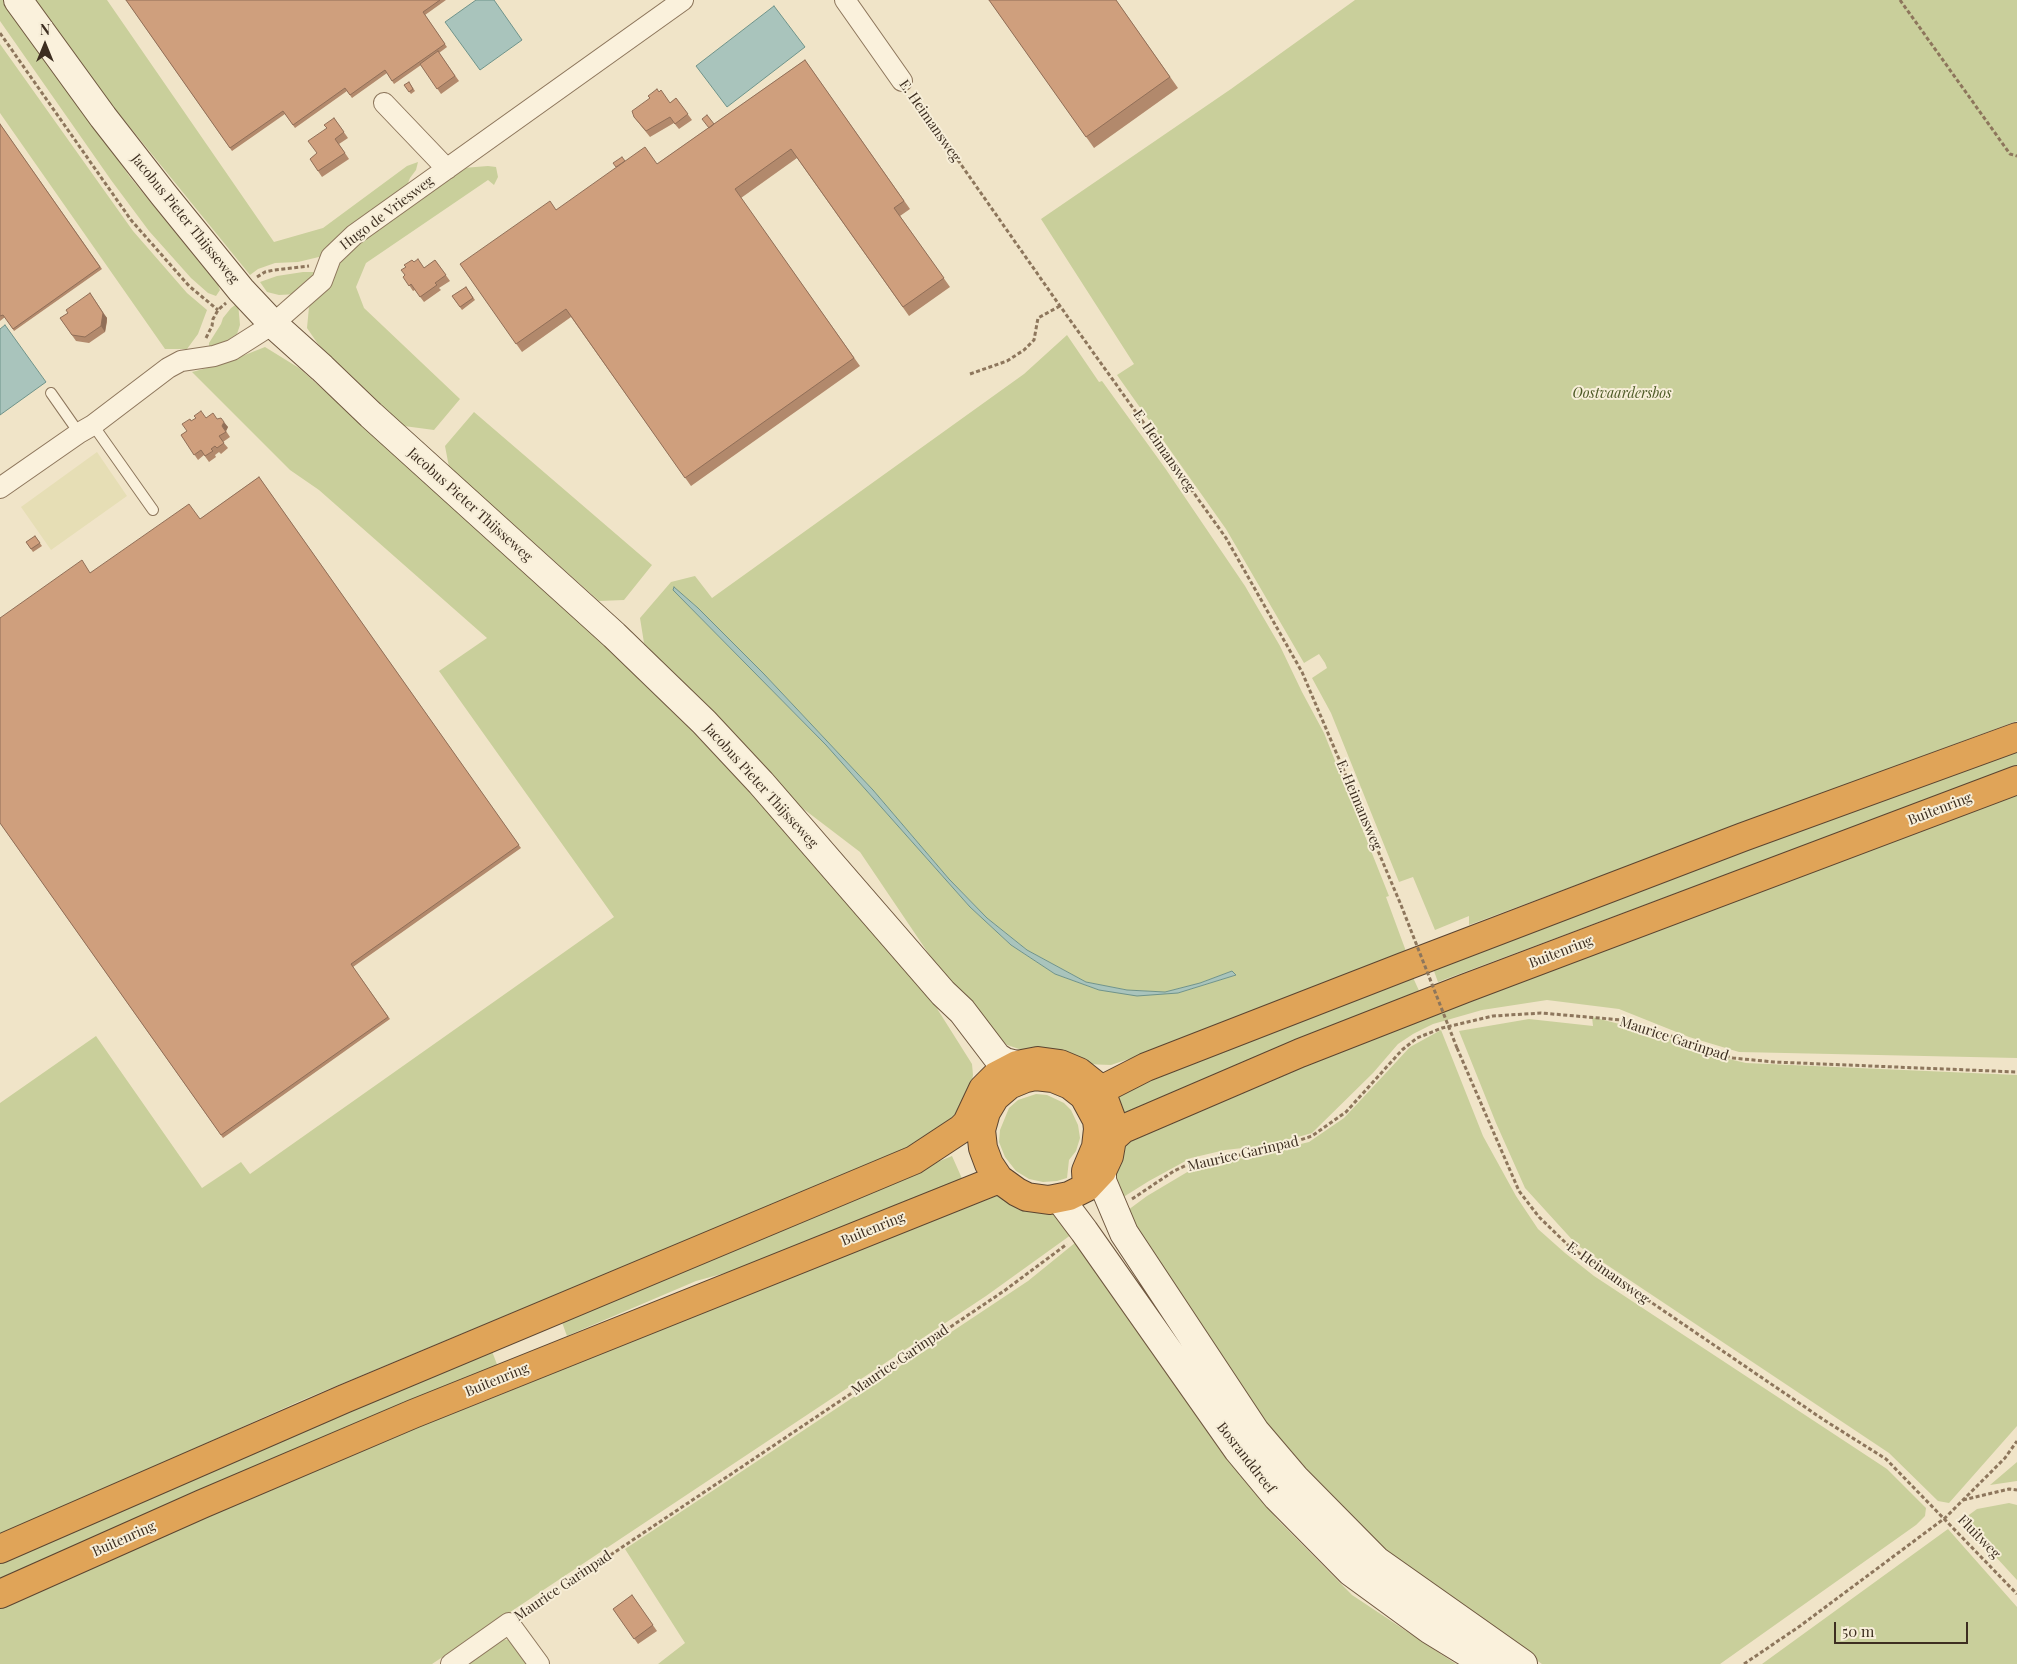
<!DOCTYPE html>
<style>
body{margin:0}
#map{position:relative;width:2017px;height:1664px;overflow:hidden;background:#f0e4c8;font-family:"Playfair Display",serif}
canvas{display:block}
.north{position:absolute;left:20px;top:20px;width:50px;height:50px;-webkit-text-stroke:4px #f7eed8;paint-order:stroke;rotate:0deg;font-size:14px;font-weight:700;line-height:20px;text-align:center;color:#3d2e20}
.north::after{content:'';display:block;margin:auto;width:18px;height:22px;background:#3d2e20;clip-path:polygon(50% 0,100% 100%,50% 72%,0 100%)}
.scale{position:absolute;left:1834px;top:1622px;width:134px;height:22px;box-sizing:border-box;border:2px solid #3d2e20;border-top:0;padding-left:6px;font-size:15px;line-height:18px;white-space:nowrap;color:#3d2e20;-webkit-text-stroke:4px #f7eed8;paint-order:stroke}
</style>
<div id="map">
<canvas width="2017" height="1664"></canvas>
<div class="north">N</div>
<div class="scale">50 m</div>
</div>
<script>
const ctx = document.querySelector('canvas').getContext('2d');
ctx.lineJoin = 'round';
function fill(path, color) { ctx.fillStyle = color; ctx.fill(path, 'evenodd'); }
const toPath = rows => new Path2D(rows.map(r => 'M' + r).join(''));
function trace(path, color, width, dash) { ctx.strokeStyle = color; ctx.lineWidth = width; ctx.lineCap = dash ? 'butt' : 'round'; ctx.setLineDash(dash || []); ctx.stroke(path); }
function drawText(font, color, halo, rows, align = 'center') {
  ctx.font = font + ' "Playfair Display",serif'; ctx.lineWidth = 4; ctx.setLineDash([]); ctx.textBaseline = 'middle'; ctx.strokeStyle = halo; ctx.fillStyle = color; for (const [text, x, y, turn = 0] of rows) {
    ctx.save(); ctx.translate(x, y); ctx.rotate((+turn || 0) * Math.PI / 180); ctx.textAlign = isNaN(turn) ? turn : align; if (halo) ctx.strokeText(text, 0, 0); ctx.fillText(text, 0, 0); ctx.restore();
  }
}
fill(toPath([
 [97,452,127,496,51,550,21,507]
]), '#e6deb5');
fill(toPath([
 [0,0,6,0,130,177,218,285,220,290,216,296,208,293,191,278,149,231,111,180,0,21],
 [33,0,107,0,274,242,323,228,407,166,418,162,416,170,410,178,405,190,335,239,332,247,323,256,298,262,275,263,258,269,250,275,90,78],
 [1355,0,2017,0,2017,721,1469,925,1469,916,1435,930,1413,877,1399,882,1331,713,1312,678,1327,668,1325,663,1319,654,1304,663,1226,529,1117,375,1134,364,1041,219,1231,89],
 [0,44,133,231,187,293,207,310,198,334,187,349,165,349,0,113],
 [488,166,496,167,498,177,494,185,488,180,366,263,356,287,364,308,460,399,434,430,404,426,318,344,307,328,309,307,342,259,357,244,463,168],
 [303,272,315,272,311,283,297,294,279,295,267,292,260,282,277,276],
 [238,303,240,325,237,334,214,349,209,349,209,343,221,324,223,318,231,308],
 [1067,335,1099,382,1102,381,1165,468,1245,586,1280,646,1302,692,1324,733,1389,896,1386,897,1407,954,1188,1039,1111,1065,1085,1064,1055,1051,1022,1050,1007,1045,988,1027,943,975,860,852,797,804,644,643,640,618,671,582,695,576,712,598,1024,374],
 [674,587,698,608,764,674,873,790,949,879,987,918,1027,950,1086,982,1127,990,1165,992,1200,983,1232,971,1236,975,1178,993,1099,990,1055,974,1011,945,970,907,826,745,673,590],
 [265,347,299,368,622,656,787,828,931,999,972,1064,973,1075,970,1092,953,1122,921,1143,300,1401,0,1536,0,1103,96,1036,202,1188,241,1162,250,1174,614,917,439,671,487,638,319,490,290,470,192,372,222,364],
 [474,412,652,565,624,600,599,601,449,467,445,446],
 [2017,744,2017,766,1438,982,1431,963],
 [2017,794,2017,1058,1739,1052,1689,1037,1619,1009,1547,1000,1482,1010,1433,1024,1413,1034,1398,1044,1373,1073,1312,1133,1270,1145,1225,1150,1191,1158,1149,1181,1117,1201,1112,1188,1117,1167,1127,1142,1154,1124,1524,977],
 [1410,971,1421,995,1125,1119,1111,1090],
 [1592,1017,1643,1030,1699,1049,1711,1055,1746,1063,2017,1075,2017,1426,1949,1503,1938,1501,1889,1453,1577,1245,1525,1188,1496,1123,1459,1031,1529,1019,1593,1026],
 [1441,1030,1483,1136,1516,1196,1538,1229,1565,1253,1594,1276,1887,1469,1926,1508,1925,1516,1916,1525,1720,1664,1542,1664,1387,1559,1271,1441,1124,1213,1147,1196,1189,1171,1309,1142,1344,1118,1410,1047],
 [1036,1094,1047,1095,1064,1103,1071,1110,1078,1125,1080,1138,1076,1151,1069,1160,1067,1178,1057,1181,1043,1182,1029,1179,1016,1171,1005,1157,999,1142,1000,1130,1009,1108,1018,1100],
 [952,1156,964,1183,795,1254,696,1281,567,1336,560,1317],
 [991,1194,1004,1196,1027,1206,1054,1213,1075,1232,986,1296,432,1664,0,1664,0,1608,339,1458,490,1399],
 [1081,1238,1186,1399,1276,1518,1352,1595,1456,1664,658,1664,685,1643,625,1549,1028,1281],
 [490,1346,498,1367,0,1583,0,1556],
 [2017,1462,2017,1481,1990,1485],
 [2009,1503,2017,1505,2017,1580,1962,1520,1977,1509],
 [1948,1529,2017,1607,2017,1664,1762,1664],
 [497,1639,511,1640,532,1664,455,1664]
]), '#c9cf9b');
const water = toPath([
 [476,0,494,0,522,40,480,70,445,22,476,0],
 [774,6,805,47,727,107,696,66,774,6],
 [5,325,46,382,0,415,0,329,5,325],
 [674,587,698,608,764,674,873,790,949,879,987,918,1027,950,1086,982,1127,990,1165,992,1200,983,1232,971,1236,975,1178,993,1137,996,1099,990,1055,974,1011,945,970,907,826,745,673,590,674,587]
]);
fill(water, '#a9c4bc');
trace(water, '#6f938a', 1);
const lane = toPath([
 [51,393,79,433],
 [93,425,153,510]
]);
const street = toPath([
 [845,0,902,81],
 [384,103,447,169],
 [0,488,79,433,93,425,168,368,181,361,214,356,232,350,273,324,322,281,331,257,354,235,683,0],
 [451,1664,509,1623,539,1664]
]);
const secondary = toPath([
 [18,0,103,117,163,194,241,290,273,324,322,368,371,415,614,635,704,722,761,783,943,993,962,1011,997,1057,1005,1062,1017,1065],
 [1102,1171,1102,1181,1124,1233,1255,1431,1295,1478,1377,1561,1523,1664],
 [1060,1199,1084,1231,1238,1450,1277,1497,1351,1572,1429,1629,1486,1664]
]);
const highway = toPath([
 [1082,1091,1089,1092,1099,1091,1146,1067,1403,967,1743,837,2017,737],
 [1112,1139,1123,1129,1300,1053,1466,988,2017,780],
 [0,1549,344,1399,914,1160,961,1129,967,1123,983,1089,996,1076,1017,1065,1038,1061,1060,1064,1079,1072,1094,1084,1104,1099,1111,1118,1112,1139,1109,1156,1102,1171,1087,1187,1069,1196,1049,1200,1027,1197,1017,1192,999,1179,989,1164,983,1148,981,1130,986,1112,995,1097,1009,1085,1026,1078,1035,1076,1053,1078,1070,1085,1084,1096,1097,1120,1098,1129,1096,1147,1086,1171,1087,1187],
 [0,1594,202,1504,413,1414,999,1179]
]);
trace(lane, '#8d765c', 12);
trace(street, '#8d765c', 22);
trace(secondary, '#6f573f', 30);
trace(highway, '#5b4430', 30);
trace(toPath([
 [1900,0,2010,154,2017,156],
 [0,33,131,220,189,286,218,310],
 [913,96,1060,306,1226,538,1302,672,1401,905],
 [257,277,265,272,274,270,309,266],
 [206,338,212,326,213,319,218,310,226,303],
 [970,374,1007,361,1024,350,1034,340,1038,318,1060,306],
 [1457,1048,1519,1191,1539,1217,1570,1247,1824,1420,1886,1459,2017,1594],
 [1132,1199,1174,1171,1187,1165,1277,1148,1312,1136,1346,1112,1402,1050,1417,1038,1442,1028,1493,1016,1541,1013,1622,1020,1671,1036,1713,1053,1733,1058,1774,1062,2017,1072],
 [1963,1500,2009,1489,2017,1490],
 [524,1613,1004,1291,1067,1244],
 [1744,1664,1800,1626,1945,1518,2005,1458,2017,1441]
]), '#8d765c', 3, [4, 2.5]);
trace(lane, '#faf1dc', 10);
trace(street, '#faf1dc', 20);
trace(secondary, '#faf1dc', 28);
trace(highway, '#e0a458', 28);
trace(toPath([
 [1401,905,1457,1048]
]), '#8d765c', 3, [4, 2.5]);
fill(toPath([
 [126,0,446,0,425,15,447,47,439,53,459,81,441,94,421,65,394,84,387,73,352,98,347,91,295,128,285,114,232,151],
 [989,0,1116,0,1178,88,1094,148],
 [805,60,910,209,900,216,950,287,909,316,797,158,741,198,860,366,691,486,571,317,522,352,460,264,556,210,657,164],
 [409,82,415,91,411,94,404,85],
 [659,92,670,103,676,98,692,120,679,129,674,123,650,137,634,117],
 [334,118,348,138,339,144,349,159,322,177,310,159,317,153,327,128],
 [0,124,102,269,14,331,5,317,0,321],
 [435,260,450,281,439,288,441,290,424,302,415,290,413,291,407,282,405,275,414,262,424,268],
 [466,287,475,300,462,310,452,296],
 [90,293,107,318,107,322,105,332,89,343,76,341,60,318,68,313],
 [206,418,217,419,228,427,226,431,230,437,223,442,228,448,221,454,219,452,215,455,216,457,209,462,204,455,198,460,181,435,187,431,191,421],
 [259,477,521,848,353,967,390,1019,223,1138,0,823,90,573,200,519],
 [35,536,42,546,33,552,26,542],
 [632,1595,657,1631,638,1644,613,1609]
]), '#b2896c');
fill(toPath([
 [103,313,107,318,105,332,101,326],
 [224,422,228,427,226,431,222,426]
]), '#916f58');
const building = toPath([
 [126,0,440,0,423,12,445,44,392,81,385,70,350,95,345,88,293,125,283,111,230,148,126,0],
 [989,0,1116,0,1170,77,1086,137,989,0],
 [438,51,455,76,437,89,420,64,438,51],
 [805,60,904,201,894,208,944,278,903,307,791,149,735,189,854,358,685,478,566,309,516,344,460,264,550,201,556,210,645,147,657,164,805,60],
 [409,82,413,89,409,92,404,85,409,82],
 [657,89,659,92,661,90,670,103,676,98,688,114,675,124,670,117,646,131,634,117,632,111,650,98,648,96,657,89],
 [707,115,714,124,709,128,702,119,707,115],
 [334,118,344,132,335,139,345,153,318,171,310,159,317,153,308,141,327,128,324,125,334,118],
 [0,124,100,267,13,329,3,315,0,316,0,124],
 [622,157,625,161,616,167,613,163,622,157],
 [418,259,424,268,435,260,446,275,435,283,437,285,420,297,411,284,409,286,403,277,405,275,401,270,406,267,404,265,412,260,414,262,418,259],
 [466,287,473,298,460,307,452,296,466,287],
 [90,293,103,313,101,326,85,337,72,335,60,318,68,313,66,310,90,293],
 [201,411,206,418,213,413,217,419,221,418,224,422,222,426,226,432,219,436,224,443,217,448,215,446,211,449,213,451,205,456,201,450,194,455,181,435,187,431,182,424,190,419,191,421,196,418,194,416,201,411],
 [259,477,519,845,351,964,388,1017,221,1135,0,823,0,618,82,560,90,573,189,504,200,519,259,477],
 [35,536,40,543,31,549,26,542,35,536],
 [632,1595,653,1625,634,1639,613,1609,632,1595]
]);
fill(building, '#cf9f7d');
trace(building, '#916f58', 1);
drawText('14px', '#3d2e20', '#f7eed8', [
 ["E. Heimansweg",930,121,55],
 ["Hugo de Vriesweg",387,213,-37],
 ["Jacobus Pieter Thijsseweg",185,219,51],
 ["E. Heimansweg",1164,451,55],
 ["Jacobus Pieter Thijsseweg",470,505,42],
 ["Jacobus Pieter Thijsseweg",761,786,48],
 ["E. Heimansweg",1359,805,67],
 ["Buitenring",1940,809,-21],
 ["Buitenring",1561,952,-21],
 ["Maurice Garinpad",1674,1039,18],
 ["Maurice Garinpad",1243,1154,-13],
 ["Buitenring",873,1229,-22],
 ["E. Heimansweg",1608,1273,35],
 ["Maurice Garinpad",900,1360,-34],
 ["Buitenring",497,1380,-22],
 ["Bosranddreef",1246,1458,52],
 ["Fluitweg",1979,1537,46],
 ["Buitenring",124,1539,-24],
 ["Maurice Garinpad",563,1586,-34]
]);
drawText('italic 14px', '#4d5a26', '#f7eed8', [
 ["Oostvaardersbos",1622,394]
]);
</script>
